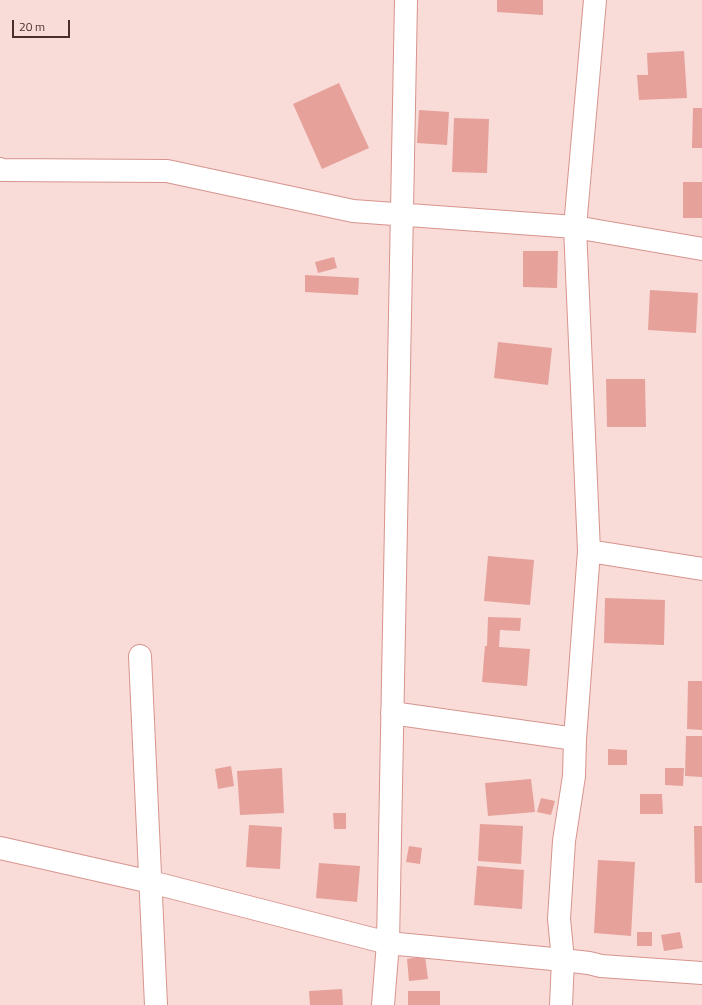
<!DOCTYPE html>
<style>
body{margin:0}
#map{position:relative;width:702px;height:1005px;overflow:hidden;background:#f9dbd8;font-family:"Titillium Web",sans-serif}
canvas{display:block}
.scale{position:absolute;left:12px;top:20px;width:58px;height:18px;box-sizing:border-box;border:2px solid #492e2b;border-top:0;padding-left:5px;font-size:12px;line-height:14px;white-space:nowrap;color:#492e2b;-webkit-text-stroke:3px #f9dbd8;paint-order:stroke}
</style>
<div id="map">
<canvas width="702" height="1005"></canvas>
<div class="scale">20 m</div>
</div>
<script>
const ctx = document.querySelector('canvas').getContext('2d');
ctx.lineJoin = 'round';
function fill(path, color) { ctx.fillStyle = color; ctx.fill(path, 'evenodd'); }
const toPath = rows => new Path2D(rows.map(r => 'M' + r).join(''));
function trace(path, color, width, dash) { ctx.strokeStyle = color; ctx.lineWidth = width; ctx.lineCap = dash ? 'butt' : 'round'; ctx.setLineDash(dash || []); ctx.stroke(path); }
fill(toPath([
 [497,0,543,0,543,15,497,12],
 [684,51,687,98,639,100,637,75,648,75,647,53],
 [339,83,369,148,322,169,293,104],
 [693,108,702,108,702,148,692,148],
 [419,110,449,112,447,145,417,143],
 [454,118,489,119,487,173,452,172],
 [683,182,702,182,702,218,683,218],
 [523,251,558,251,557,288,523,287],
 [334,257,337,268,318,273,315,262],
 [305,275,359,278,358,295,305,292],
 [650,290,698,293,696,333,648,330],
 [498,342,552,348,548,385,494,378],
 [606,379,645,379,646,427,607,427],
 [488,556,534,560,530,605,484,601],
 [605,598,665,600,664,645,604,643],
 [488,617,521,618,520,631,500,630,499,647,530,649,527,686,482,682,485,646,487,646],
 [688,681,702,681,702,730,687,729],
 [686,736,702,736,702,777,685,776],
 [608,749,627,750,627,765,608,765],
 [231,766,234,786,218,789,215,769],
 [282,768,284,813,240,815,237,771],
 [665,768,684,768,683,786,665,785],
 [531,779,535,812,488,816,485,783],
 [640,794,662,794,663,814,640,814],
 [541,798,555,801,551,815,537,812],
 [333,813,346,813,346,829,334,829],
 [480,824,523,826,521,864,478,861],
 [249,825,282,827,280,869,246,867],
 [694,826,702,826,702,883,695,883],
 [409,846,422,848,420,864,406,862],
 [598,860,635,862,631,936,594,933],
 [319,863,360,866,357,902,316,898],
 [477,866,524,870,522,909,474,905],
 [637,932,652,932,652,946,637,946],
 [680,932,683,948,664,951,661,935],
 [425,956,428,979,409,981,407,959],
 [342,989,343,1005,310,1005,309,991],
 [408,991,440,991,440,1005,408,1005]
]), '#e5a19a');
const street = toPath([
 [595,0,575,227,589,551,575,739,574,776,564,841,559,919,563,960,589,963,601,966,702,973],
 [0,169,2,170,167,171,353,211,575,227,702,249],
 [589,551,702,569],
 [140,656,156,1005],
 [392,713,575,739],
 [0,848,151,882,388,943,563,960,561,1005],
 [383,1005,388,943,406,0]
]);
trace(street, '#d7948d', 24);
trace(street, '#fff', 22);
</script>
